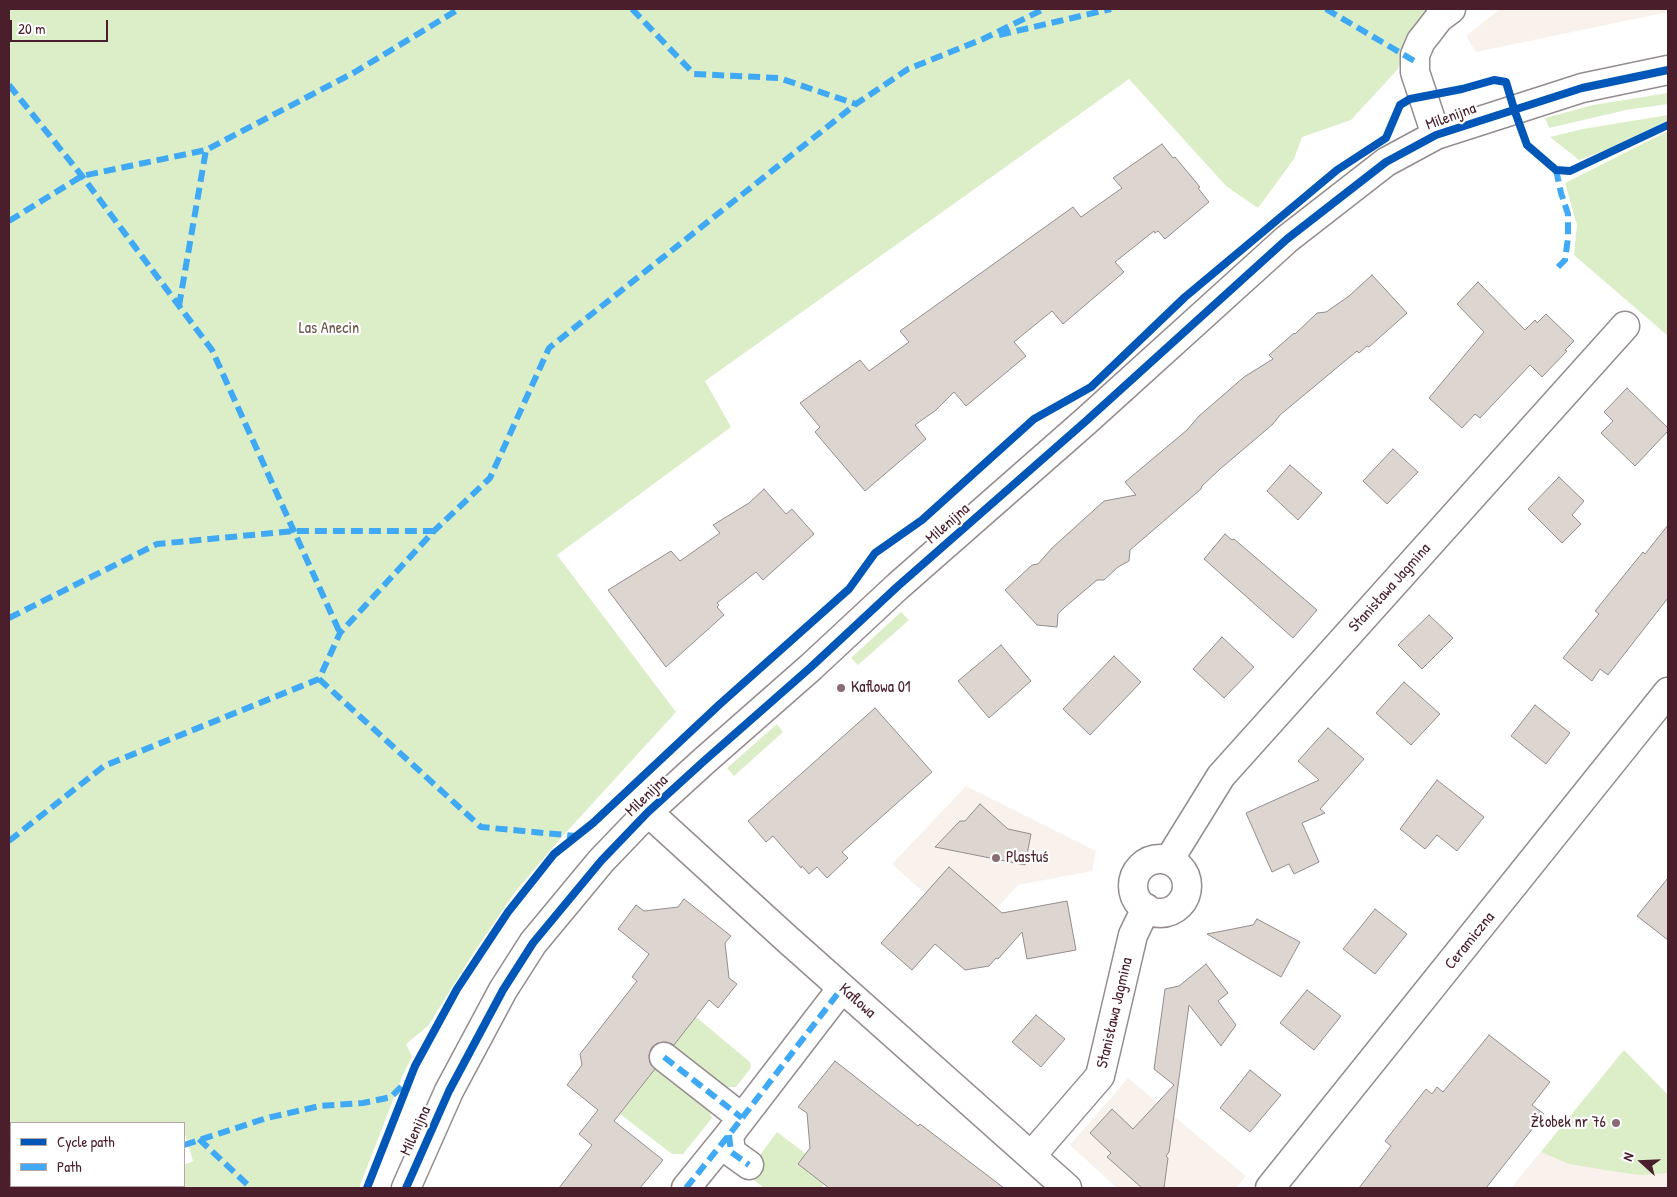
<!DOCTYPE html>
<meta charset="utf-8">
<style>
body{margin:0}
#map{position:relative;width:1677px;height:1197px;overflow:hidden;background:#fff;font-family:"Patrick Hand",sans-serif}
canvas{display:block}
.frame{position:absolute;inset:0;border:10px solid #4a1f2b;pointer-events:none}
.legend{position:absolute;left:10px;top:1122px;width:175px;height:65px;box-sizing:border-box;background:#fff;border:1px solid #b7a5aa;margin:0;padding:6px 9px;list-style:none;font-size:15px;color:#4a1f2b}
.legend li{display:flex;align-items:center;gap:10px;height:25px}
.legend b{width:25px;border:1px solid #b7a5aa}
.north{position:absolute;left:1617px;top:1137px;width:50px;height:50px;-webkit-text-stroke:4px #fff;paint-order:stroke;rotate:290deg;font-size:14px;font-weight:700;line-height:20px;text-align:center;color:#4a1f2b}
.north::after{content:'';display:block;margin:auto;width:18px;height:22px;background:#4a1f2b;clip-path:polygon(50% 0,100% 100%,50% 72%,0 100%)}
.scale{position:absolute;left:10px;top:20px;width:98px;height:22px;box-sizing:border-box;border:2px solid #4a1f2b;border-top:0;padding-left:6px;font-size:15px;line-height:18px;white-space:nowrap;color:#4a1f2b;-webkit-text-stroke:4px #fff;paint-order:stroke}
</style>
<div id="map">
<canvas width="1677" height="1197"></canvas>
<div class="frame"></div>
<ul class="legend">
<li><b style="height:6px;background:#0057b8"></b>Cycle path</li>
<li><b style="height:6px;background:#3fa9f5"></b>Path</li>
</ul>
<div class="north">N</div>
<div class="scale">20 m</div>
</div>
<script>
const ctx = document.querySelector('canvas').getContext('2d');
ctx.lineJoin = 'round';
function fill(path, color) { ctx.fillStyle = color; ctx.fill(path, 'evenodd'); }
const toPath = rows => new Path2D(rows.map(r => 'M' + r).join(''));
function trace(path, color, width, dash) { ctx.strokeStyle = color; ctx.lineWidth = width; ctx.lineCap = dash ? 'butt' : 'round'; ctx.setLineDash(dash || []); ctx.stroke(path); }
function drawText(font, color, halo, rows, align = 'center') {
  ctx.font = font + ' "Patrick Hand",sans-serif'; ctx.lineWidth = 4.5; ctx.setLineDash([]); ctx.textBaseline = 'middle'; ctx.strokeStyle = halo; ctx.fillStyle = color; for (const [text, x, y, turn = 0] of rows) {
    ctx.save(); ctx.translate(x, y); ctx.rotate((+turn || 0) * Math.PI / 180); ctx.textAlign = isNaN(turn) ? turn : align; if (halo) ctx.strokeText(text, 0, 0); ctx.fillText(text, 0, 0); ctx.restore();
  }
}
fill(toPath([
 [1500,9,1668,9,1668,12,1476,52,1466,36],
 [966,786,1096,851,1092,871,1018,885,972,936,892,864],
 [1624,1050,1668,1095,1668,1188,1511,1188],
 [1128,1078,1246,1176,1236,1188,1117,1188,1070,1145]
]), '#f9f2ec');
fill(toPath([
 [9,9,1427,9,1409,38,1398,69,1351,120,1302,137,1294,159,1258,208,1226,186,1129,79,705,381,731,427,557,555,676,712,560,839,515,892,474,952,428,1026,406,1044,412,1056,402,1077,359,1188,116,1188,123,1186,184,1186,184,1165,193,1161,184,1131,184,1123,11,1123,11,1186,37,1186,30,1188,9,1188],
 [1668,93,1668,104,1626,110,1549,128,1545,118,1593,105],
 [1668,115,1668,120,1611,148,1579,160,1550,137,1583,129],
 [1668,131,1668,336,1574,255,1577,225,1565,183],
 [901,612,909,620,858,665,851,658],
 [777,724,783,732,734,776,727,768],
 [696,1017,750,1062,751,1068,736,1087,727,1087,671,1048],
 [1624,1050,1668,1095,1668,1173,1640,1175,1611,1171,1569,1164,1541,1152],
 [655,1069,703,1106,710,1113,712,1118,683,1154,672,1154,620,1114],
 [777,1132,806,1154,824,1184,821,1188,764,1188,746,1174]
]), '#dceec7');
const building = toPath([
 [1162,144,1173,158,1175,157,1200,187,1198,188,1209,202,1165,239,1158,231,1155,233,1154,231,1115,262,1124,272,1063,324,1052,311,1014,342,1026,356,966,406,954,392,936,410,915,425,926,439,865,491,815,432,820,427,800,403,860,360,869,371,909,342,900,331,1073,207,1081,217,1122,188,1113,178,1162,144],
 [1372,275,1407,313,1369,347,1367,346,1359,353,1357,351,1280,415,1273,424,1219,470,1202,486,1201,489,1130,550,1129,561,1118,567,1104,580,1097,580,1065,607,1058,614,1057,627,1037,625,1005,590,1032,565,1038,564,1052,548,1104,501,1136,495,1125,482,1187,430,1199,416,1244,377,1273,359,1269,355,1294,333,1295,334,1317,313,1326,312,1349,296,1372,275],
 [1478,282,1525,330,1535,320,1537,323,1546,314,1574,341,1565,350,1567,351,1542,377,1530,365,1480,418,1475,414,1462,428,1429,398,1484,332,1457,304,1478,282],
 [1627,388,1668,428,1668,431,1635,466,1601,433,1613,421,1604,412,1627,388],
 [1393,449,1418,472,1387,504,1363,481,1393,449],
 [1290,465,1322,493,1298,520,1267,491,1290,465],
 [1559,477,1584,501,1572,515,1581,524,1562,543,1528,509,1559,477],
 [764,489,786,514,792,509,814,534,763,580,756,572,717,603,719,605,717,607,724,615,666,667,608,590,671,551,680,561,720,533,713,525,749,503,764,489],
 [1668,525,1668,598,1608,675,1600,669,1592,681,1563,658,1599,614,1595,611,1643,552,1645,554,1668,525],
 [1225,534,1232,540,1234,539,1317,610,1293,638,1204,559,1225,534],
 [1429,615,1453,638,1422,669,1398,645,1429,615],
 [1222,637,1254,667,1224,698,1193,669,1222,637],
 [1001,645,1031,681,989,718,958,681,1001,645],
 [1114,656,1141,682,1090,735,1063,709,1114,656],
 [1404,682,1440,714,1411,745,1376,713,1404,682],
 [1535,705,1570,733,1546,764,1511,736,1535,705],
 [875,708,932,772,842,852,848,858,827,878,817,867,809,874,802,866,801,868,773,836,766,842,748,821,875,708],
 [1328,728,1364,759,1320,809,1325,813,1302,823,1319,862,1294,874,1289,864,1272,872,1246,813,1319,780,1298,761,1328,728],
 [1437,780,1484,817,1457,851,1437,835,1425,849,1400,829,1437,780],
 [980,804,1008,829,1031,834,1025,865,935,847,960,821,965,821,980,804],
 [949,867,1002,913,1067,901,1076,950,1027,959,1022,932,998,959,996,958,989,966,965,970,935,944,912,970,881,943,949,867],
 [1668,878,1668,940,1637,916,1668,878],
 [684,899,731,936,725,943,729,978,737,984,718,1008,709,1000,674,1045,666,1042,658,1043,652,1047,649,1055,650,1063,655,1069,614,1121,663,1160,640,1188,559,1188,592,1145,579,1134,598,1110,567,1085,582,1065,580,1054,637,981,632,977,649,954,618,929,636,905,644,911,678,907,684,899],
 [1375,909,1407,934,1375,974,1343,949,1375,909],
 [1257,919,1300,942,1281,977,1207,934,1253,925,1257,919],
 [1206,964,1228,993,1218,1001,1236,1025,1221,1046,1189,1005,1169,1152,1166,1156,1168,1158,1164,1188,1142,1188,1107,1157,1111,1153,1090,1133,1112,1109,1133,1129,1174,1085,1154,1069,1165,989,1179,986,1206,964],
 [1307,990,1341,1016,1314,1050,1280,1023,1307,990],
 [1036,1015,1065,1039,1041,1067,1012,1042,1036,1015],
 [1489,1035,1550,1082,1532,1105,1544,1114,1486,1188,1359,1188,1391,1146,1385,1141,1426,1089,1432,1094,1437,1087,1443,1092,1489,1035],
 [835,1061,918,1126,920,1124,1004,1188,829,1188,798,1164,810,1148,807,1113,798,1107,835,1061],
 [1250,1070,1281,1095,1250,1132,1220,1108,1250,1070]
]);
fill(building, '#ddd5cf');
trace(building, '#948c8e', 1);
const minor = toPath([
 [1436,135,1415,72,1415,55,1421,41,1429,31,1439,18,1451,9],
 [648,812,786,938,1067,1188],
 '1133 886a27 27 0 1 1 54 0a27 27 0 1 1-54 0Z',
 [1169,860,1221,776,1625,326],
 [664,1057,742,1118],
 [729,1135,731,1152,749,1165],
 [1031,1156,1100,1076,1133,935,1146,908],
 [406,1188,449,1091,503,990,533,943,601,861,648,812,704,761,811,667,898,586,1086,421,1287,239,1386,162,1436,135,1582,88,1668,70],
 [686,1188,729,1135,842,988],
 [1270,1188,1668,692]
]);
trace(minor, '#948c8e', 31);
trace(minor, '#fff', 28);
trace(toPath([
 [632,9,694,74,779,78,856,104],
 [1326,9,1416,62],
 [999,35,1111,9],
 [9,85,82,176,212,350,340,633],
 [1556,170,1561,193,1568,214,1568,238,1565,260,1558,267],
 [9,221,82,176,206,150,355,72,459,9],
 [179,306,206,150],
 [9,618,157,544,294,531,434,531],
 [319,679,481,827,576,836],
 [9,841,104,766,319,679,340,633,434,531,490,478,549,348,856,104,908,69,983,39,1044,9],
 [664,1057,742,1118],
 [729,1135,731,1152,749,1165],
 [199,1139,251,1188],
 [184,1145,267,1118,320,1106,363,1103,391,1097,406,1082],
 [9,1181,11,1183],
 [65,1188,72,1186],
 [161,1188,165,1188],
 [686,1188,729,1135,842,988]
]), '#3fa9f5', 6, [12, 6]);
trace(toPath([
 [367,1188,415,1066,457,989,508,912,554,854,593,823,720,704,849,589,875,553,922,520,1034,419,1091,387,1185,297,1270,226,1337,170,1386,138,1400,105,1410,99,1462,89,1494,80,1506,82,1514,109,1527,145,1556,170,1570,171,1668,125],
 [406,1188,449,1091,503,990,533,943,601,861,648,812,704,761,811,667,898,586,1086,421,1287,239,1386,162,1436,135,1582,88,1668,70]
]), '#0057b8', 8);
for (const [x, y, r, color] of [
 [841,688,5,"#896d75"],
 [996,858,5,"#896d75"],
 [1616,1123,5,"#896d75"]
]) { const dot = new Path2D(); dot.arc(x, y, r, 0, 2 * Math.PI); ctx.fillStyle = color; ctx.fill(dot); trace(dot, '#fff', 2); }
drawText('16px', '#4a1f2b', '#fff', [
 ["Milenijna",1451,117,-20],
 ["Milenijna",948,524,-41],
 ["Stanisława Jagmina",1390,588,-48],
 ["Milenijna",647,796,-44],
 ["Ceramiczna",1470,941,-51],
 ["Kaflowa",857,1001,42],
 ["Stanisława Jagmina",1115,1013,-77],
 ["Milenijna",416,1131,-66]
]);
drawText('16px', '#6d594c', '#fff', [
 ["Las Anecin",329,329]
]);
drawText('16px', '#4a1f2b', '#fff', [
 ["Kaflowa 01",851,688],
 ["Plastuś",1006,858],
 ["Żłobek nr 76",1606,1123,"right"]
], 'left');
</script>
